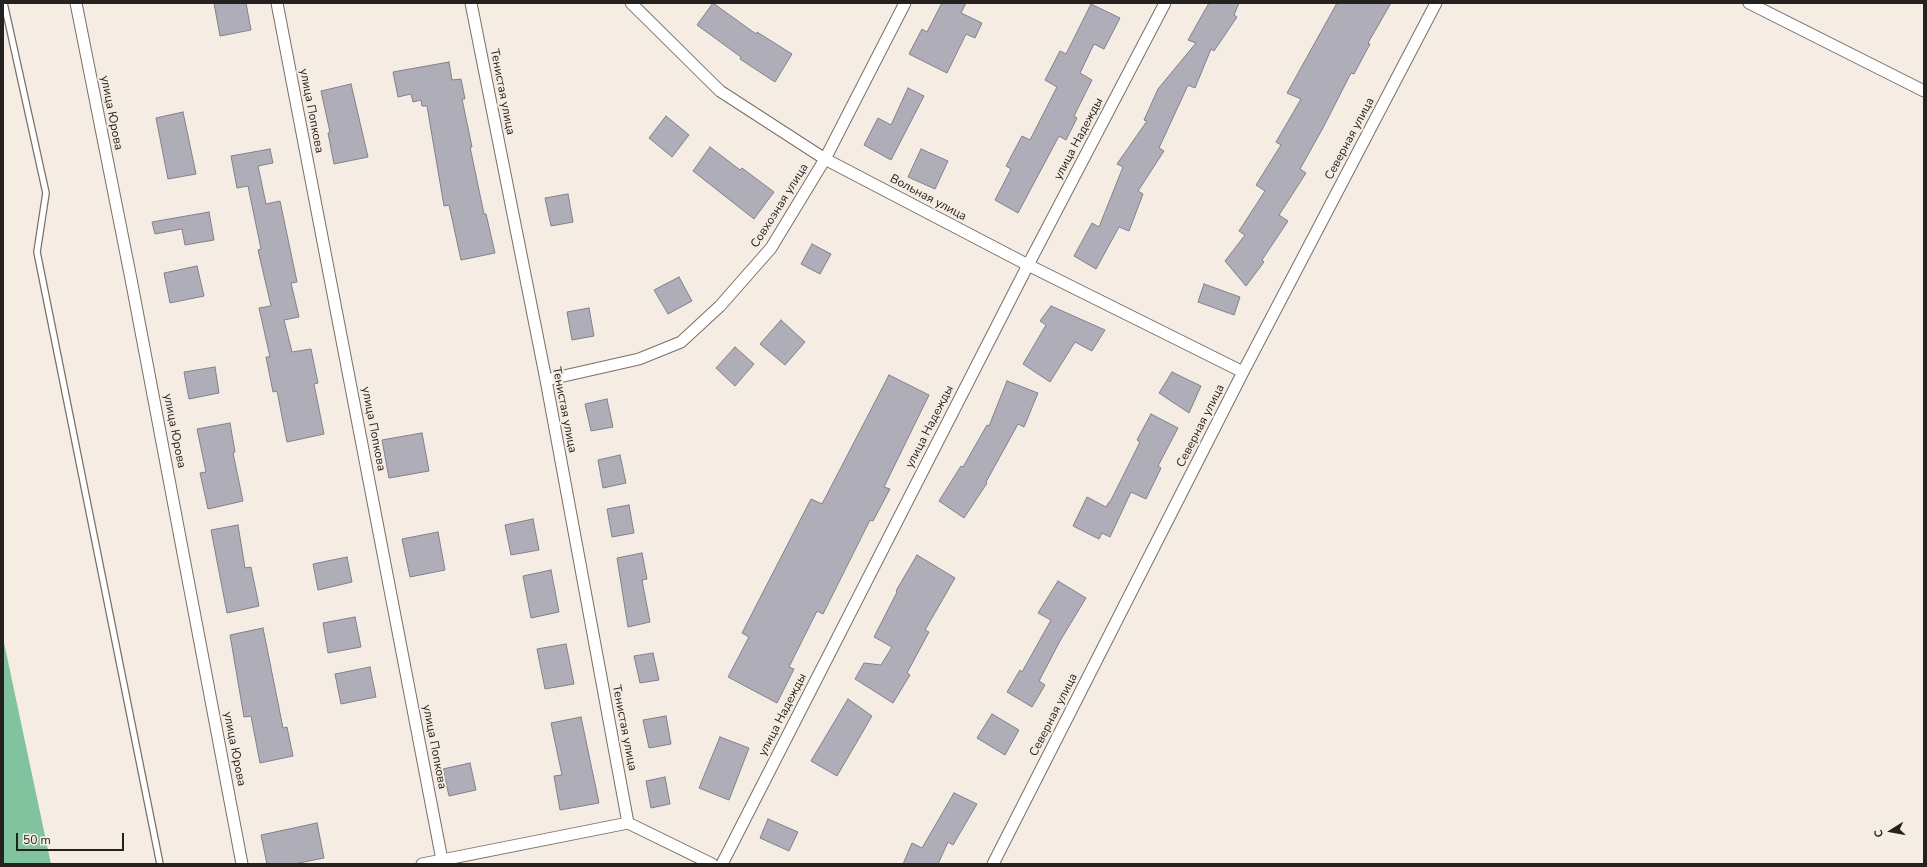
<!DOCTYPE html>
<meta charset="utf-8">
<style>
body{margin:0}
#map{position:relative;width:1927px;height:867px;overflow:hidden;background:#f5ece4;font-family:"Nunito Sans",sans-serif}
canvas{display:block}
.frame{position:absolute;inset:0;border:4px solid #24211e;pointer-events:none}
.north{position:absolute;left:1871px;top:811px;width:40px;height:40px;-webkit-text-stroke:3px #f5ece4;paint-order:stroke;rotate:259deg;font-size:11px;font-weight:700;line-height:16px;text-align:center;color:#24211e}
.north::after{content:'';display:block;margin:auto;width:14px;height:18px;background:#24211e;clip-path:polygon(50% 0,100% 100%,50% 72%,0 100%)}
.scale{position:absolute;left:16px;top:833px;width:108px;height:18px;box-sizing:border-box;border:2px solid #24211e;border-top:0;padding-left:5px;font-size:12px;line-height:14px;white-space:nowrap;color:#24211e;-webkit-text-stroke:3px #f5ece4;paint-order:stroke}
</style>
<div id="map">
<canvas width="1927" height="867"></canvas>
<div class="frame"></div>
<div class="north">С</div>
<div class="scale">50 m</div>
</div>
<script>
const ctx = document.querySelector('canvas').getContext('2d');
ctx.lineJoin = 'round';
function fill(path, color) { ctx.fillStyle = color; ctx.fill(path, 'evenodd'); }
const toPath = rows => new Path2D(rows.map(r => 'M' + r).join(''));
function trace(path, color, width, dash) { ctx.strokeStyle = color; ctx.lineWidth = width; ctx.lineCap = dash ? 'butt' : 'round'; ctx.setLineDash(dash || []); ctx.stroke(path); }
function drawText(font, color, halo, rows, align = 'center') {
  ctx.font = font + ' "Nunito Sans",sans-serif'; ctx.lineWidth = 4; ctx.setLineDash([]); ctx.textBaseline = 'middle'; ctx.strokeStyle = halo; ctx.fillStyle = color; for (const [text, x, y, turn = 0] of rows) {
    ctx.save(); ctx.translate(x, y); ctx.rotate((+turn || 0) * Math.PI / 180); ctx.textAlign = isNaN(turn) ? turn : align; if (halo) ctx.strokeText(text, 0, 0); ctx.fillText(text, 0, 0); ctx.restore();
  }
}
fill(toPath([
 [3,638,51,864,3,864]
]), '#81c39e');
const building = toPath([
 [214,3,246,3,251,30,220,36,214,3],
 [713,3,756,34,757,32,792,54,775,82,740,59,741,57,697,25,713,3],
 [942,3,966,3,961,13,982,23,975,38,966,34,947,73,909,54,922,29,927,32,942,3],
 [1209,3,1239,3,1234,15,1237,17,1214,51,1211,49,1195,88,1188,85,1159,148,1164,151,1138,191,1143,194,1129,231,1119,227,1096,269,1074,256,1092,223,1099,227,1123,167,1117,164,1147,121,1144,120,1158,89,1196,43,1188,40,1209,3],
 [1337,3,1391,3,1368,43,1370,44,1354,74,1351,73,1324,126,1300,169,1306,173,1279,215,1288,221,1262,260,1264,262,1246,286,1225,261,1245,235,1239,231,1265,191,1256,185,1281,145,1276,142,1301,99,1287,93,1337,3],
 [1091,4,1120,18,1104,49,1094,44,1080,73,1092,80,1074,116,1077,118,1066,140,1059,136,1018,213,995,200,1011,169,1006,166,1022,136,1030,140,1057,87,1045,80,1060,51,1066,54,1091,4],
 [449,62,452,80,461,79,465,99,462,99,472,147,470,147,484,214,486,214,495,253,461,260,449,205,444,206,427,106,422,106,421,100,413,102,411,94,398,97,393,72,449,62],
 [351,84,368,157,334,164,328,133,330,132,321,91,351,84],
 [908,88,924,96,891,160,864,145,878,118,891,125,908,88],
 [183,112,196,174,168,179,156,118,183,112],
 [666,116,689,135,672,157,649,138,666,116],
 [710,147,740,170,742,168,774,192,754,219,693,171,710,147],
 [270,149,273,163,258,166,266,204,280,201,297,282,291,283,299,317,284,320,292,352,311,349,318,383,314,384,324,434,287,442,277,391,273,392,266,357,270,357,259,308,271,306,258,250,261,249,248,186,237,188,231,156,270,149],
 [921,149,948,161,935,189,908,177,921,149],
 [568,194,573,222,551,226,545,198,568,194],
 [209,212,214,240,185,245,182,229,155,234,152,222,209,212],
 [812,244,831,254,820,274,801,264,812,244],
 [197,266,204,296,170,303,164,273,197,266],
 [679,277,692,301,668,314,654,290,679,277],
 [1204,284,1240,297,1234,315,1198,302,1204,284],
 [1051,306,1105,330,1092,351,1075,342,1050,382,1023,364,1046,325,1040,321,1051,306],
 [589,308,594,336,572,340,567,312,589,308],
 [781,320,805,342,785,365,760,344,781,320],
 [735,347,754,364,735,386,716,368,735,347],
 [215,367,219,393,189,399,184,372,215,367],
 [1172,372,1201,386,1189,413,1159,393,1172,372],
 [889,375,929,395,884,487,890,489,873,521,870,520,823,614,817,611,789,667,794,669,777,703,728,677,749,637,742,633,811,499,822,504,889,375],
 [1007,381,1038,393,1024,427,1018,424,986,482,987,483,964,518,939,501,961,466,963,467,987,425,989,426,1007,381],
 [607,399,613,427,591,431,585,404,607,399],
 [1151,414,1178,428,1158,466,1161,468,1146,499,1131,492,1110,537,1102,533,1099,539,1073,526,1087,497,1106,507,1109,502,1110,502,1140,442,1137,440,1151,414],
 [230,423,235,452,233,453,243,501,208,509,200,473,206,472,197,429,230,423],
 [422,433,429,471,389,478,382,440,422,433],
 [620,455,626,483,603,488,598,460,620,455],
 [629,505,634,533,612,537,607,509,629,505],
 [533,519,539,550,511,555,505,525,533,519],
 [238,525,245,568,251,567,259,606,227,613,211,530,238,525],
 [438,532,445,570,410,577,402,539,438,532],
 [642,553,647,579,642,580,650,622,628,627,617,558,642,553],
 [917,555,955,578,925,630,929,632,907,673,910,675,893,703,855,679,864,663,881,665,892,647,874,637,897,592,896,591,917,555],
 [347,557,352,582,318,590,313,564,347,557],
 [551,570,559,612,531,618,523,576,551,570],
 [1058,581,1086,598,1060,641,1039,681,1045,685,1032,707,1007,692,1020,670,1022,672,1051,620,1038,613,1058,581],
 [355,617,361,647,328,653,323,623,355,617],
 [263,628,283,728,287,727,293,756,260,763,251,716,244,717,230,635,263,628],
 [566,644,574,684,545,689,537,649,566,644],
 [653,653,659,680,640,683,634,656,653,653],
 [370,667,376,697,341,704,335,674,370,667],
 [848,699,872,716,837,776,811,761,848,699],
 [992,714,1019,730,1005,755,977,738,992,714],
 [666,716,671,744,649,748,643,720,666,716],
 [581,717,599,803,560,810,554,776,562,775,551,723,581,717],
 [720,737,749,748,729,800,699,788,720,737],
 [470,763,476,790,449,796,443,769,470,763],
 [665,777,670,804,651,808,646,781,665,777],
 [954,793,977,804,953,845,948,842,938,864,903,864,912,843,922,848,954,793],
 [768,819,798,832,789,851,760,838,768,819],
 [317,823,324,858,294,864,267,864,261,835,317,823]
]);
fill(building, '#aeadb8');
trace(building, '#81818b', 1);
const service = toPath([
 [4,3,46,193,37,252,160,864]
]);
const minor = toPath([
 [76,3,131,279,242,864],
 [277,3,442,860],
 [471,3,546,380,628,823],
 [631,3,720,91,825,159,1028,265,1243,372],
 [1749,3,1924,91],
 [546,380,639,359,681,342,720,306,771,248,825,159,905,3],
 [422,864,628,823,712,864],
 [722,864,1028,265,1165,3],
 [993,864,1243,372,1436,3]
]);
trace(service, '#787069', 8);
trace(minor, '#787069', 13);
trace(service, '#fff', 5.5);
trace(minor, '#fff', 11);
drawText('12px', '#24211e', '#f5ece4', [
 ["Тенистая улица",502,92,79],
 ["улица Попкова",311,111,79],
 ["улица Юрова",111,113,79],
 ["улица Надежды",1079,139,-62],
 ["Северная улица",1350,139,-62],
 ["Вольная улица",928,198,28],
 ["Совхозная улица",780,206,-58],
 ["Тенистая улица",564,410,79],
 ["Северная улица",1201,426,-63],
 ["улица Надежды",930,427,-63],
 ["улица Попкова",373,429,79],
 ["улица Юрова",174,431,79],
 ["улица Надежды",783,715,-63],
 ["Северная улица",1054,715,-63],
 ["Тенистая улица",624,728,79],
 ["улица Попкова",434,747,79],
 ["улица Юрова",234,749,79]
]);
</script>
